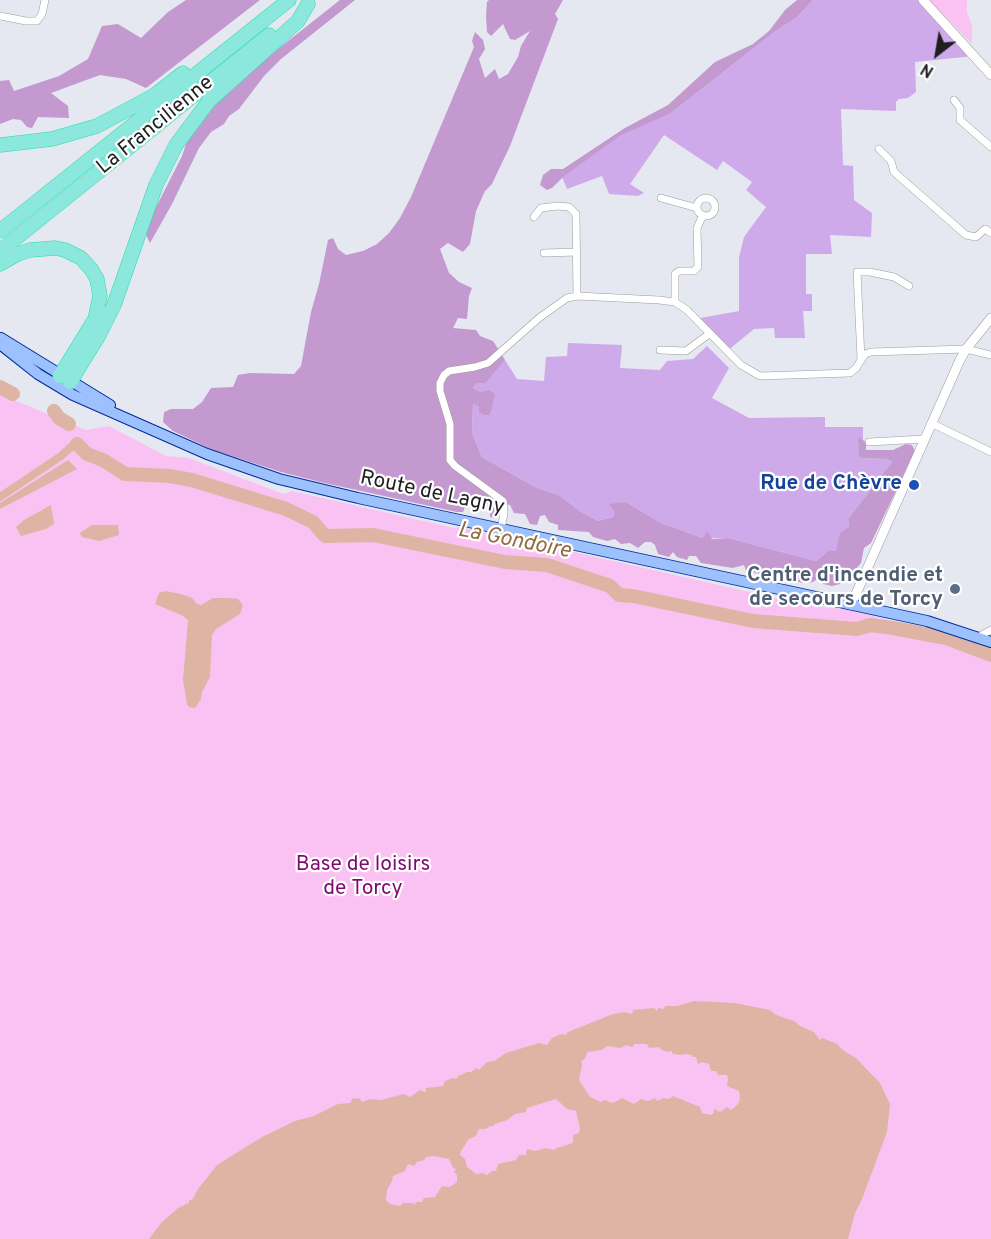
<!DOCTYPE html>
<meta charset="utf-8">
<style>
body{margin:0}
#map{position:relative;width:991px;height:1239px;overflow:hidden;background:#e5e8f0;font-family:Overpass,sans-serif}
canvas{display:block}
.north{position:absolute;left:907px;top:24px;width:60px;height:60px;-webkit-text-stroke:4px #fff;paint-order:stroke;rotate:211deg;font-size:16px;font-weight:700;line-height:24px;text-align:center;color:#1f1f1f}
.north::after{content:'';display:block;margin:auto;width:21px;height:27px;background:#1f1f1f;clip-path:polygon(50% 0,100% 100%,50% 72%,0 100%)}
</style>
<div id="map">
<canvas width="991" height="1239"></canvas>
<div class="north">N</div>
</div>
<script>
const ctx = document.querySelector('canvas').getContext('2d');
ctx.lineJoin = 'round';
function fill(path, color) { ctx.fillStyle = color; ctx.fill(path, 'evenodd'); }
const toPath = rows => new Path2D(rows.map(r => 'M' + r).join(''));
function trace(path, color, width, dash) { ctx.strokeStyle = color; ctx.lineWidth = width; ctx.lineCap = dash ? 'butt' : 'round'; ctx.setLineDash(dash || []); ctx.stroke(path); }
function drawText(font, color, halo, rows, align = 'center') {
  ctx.font = font + ' Overpass,sans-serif'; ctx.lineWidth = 4.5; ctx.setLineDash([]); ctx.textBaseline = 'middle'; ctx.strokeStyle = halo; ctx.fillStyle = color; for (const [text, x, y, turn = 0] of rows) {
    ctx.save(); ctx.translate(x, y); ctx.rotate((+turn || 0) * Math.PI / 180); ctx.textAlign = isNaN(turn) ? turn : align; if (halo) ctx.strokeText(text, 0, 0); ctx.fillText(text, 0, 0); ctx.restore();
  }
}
fill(toPath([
 [813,0,923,0,974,56,915,62,916,92,908,98,899,99,896,102,896,111,841,109,843,165,853,166,854,200,872,213,871,237,830,235,832,254,806,254,806,294,812,294,812,311,803,311,805,338,775,338,774,328,754,329,726,352,695,319,739,311,739,257,744,237,766,207,746,190,752,182,723,161,717,170,664,135,630,184,644,193,638,196,609,194,602,176,567,189,560,172,625,128,671,113,777,30,796,18],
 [568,343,622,345,620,368,660,370,667,361,693,359,707,346,729,368,712,398,749,418,825,417,825,427,863,427,863,440,858,438,860,456,863,458,887,459,892,462,848,519,849,527,836,551,829,550,816,561,728,538,703,538,661,523,626,502,610,505,616,513,613,517,598,521,580,511,559,495,537,488,482,457,472,433,473,402,489,415,492,403,481,392,473,388,477,383,486,383,505,360,517,379,544,381,546,357,567,356]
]), '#cfaaea');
fill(toPath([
 [186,0,260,0,146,88,126,79,100,75,51,93,68,106,69,118,38,117,32,128,27,127,21,120,13,119,0,124,0,81,9,80,14,91,59,76,88,59,102,26,118,24,141,38,168,12],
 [340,0,355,0,281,59,264,76,239,109,229,116,224,124,211,132,199,148,172,204,150,243,146,235,146,227,182,156,189,135,210,108,245,75],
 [489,0,563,0,555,14,558,19,510,146,492,184,485,191,476,211,470,244,463,252,448,243,440,249,449,273,459,282,472,288,469,296,467,319,458,318,453,328,476,330,480,336,493,341,505,360,486,383,477,383,473,388,481,392,489,390,495,394,490,415,484,415,479,412,479,407,473,403,472,433,482,457,537,488,559,495,580,511,598,521,613,517,615,513,609,504,626,502,661,523,703,538,707,531,712,539,728,538,816,561,829,550,836,551,840,533,849,527,848,519,892,462,887,459,862,458,859,456,858,437,866,442,866,450,893,450,906,444,912,445,915,451,871,543,864,548,861,563,856,569,844,576,840,584,832,586,823,584,821,576,813,582,803,583,746,571,744,565,733,568,701,563,696,556,689,556,687,560,677,557,673,552,669,557,658,554,655,545,651,542,645,542,638,548,630,543,621,544,615,539,607,541,593,537,589,532,558,530,558,525,549,522,545,515,540,516,537,525,530,524,525,514,514,513,510,505,499,503,499,511,494,518,490,517,490,510,479,507,474,496,464,499,465,507,463,512,457,512,320,482,281,472,213,450,173,431,163,422,164,412,171,409,193,409,202,402,211,388,233,387,238,375,250,373,294,374,301,366,311,312,319,284,328,240,333,238,338,249,346,255,363,251,377,244,389,233,400,218,411,197,474,47,472,41,475,32,483,40,485,49,479,59,485,78,495,69,499,79,508,74,518,57,521,46,530,31,515,40,510,39,503,24,491,36,487,32,486,17,487,2],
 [797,0,813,0,796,18,777,30,671,113,621,135,564,176,552,188,547,190,540,185,543,175,551,169,563,169,625,128,668,105,715,62,753,44,769,31,785,10]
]), '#c399d0');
fill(toPath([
 [929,0,967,0,967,12,972,25,972,44],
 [0,394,86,430,109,426,166,456,189,458,283,494,292,491,454,528,460,527,561,549,806,605,844,609,886,619,991,651,991,1239,0,1239]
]), '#fac2f2');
fill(toPath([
 [68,460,77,469,0,509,0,503],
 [51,505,54,524,46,529,21,536,16,527,24,520],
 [92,525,118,525,119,535,99,541,82,537,80,533],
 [165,591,181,594,192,598,197,604,201,605,213,598,228,598,238,599,243,605,240,614,216,629,212,635,210,677,202,692,201,699,195,708,189,707,187,704,183,680,188,620,183,616,155,604,159,593],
 [694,1001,735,1003,770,1010,776,1015,794,1021,800,1026,814,1032,820,1040,822,1038,837,1044,844,1051,856,1058,880,1083,890,1104,887,1132,862,1199,855,1213,848,1239,149,1239,161,1223,178,1208,189,1203,189,1200,192,1200,198,1189,217,1165,262,1137,295,1121,314,1116,338,1104,350,1103,353,1098,360,1099,362,1102,370,1099,381,1100,404,1094,410,1097,420,1090,426,1092,426,1088,443,1086,445,1081,453,1078,457,1079,458,1076,467,1072,471,1072,477,1068,479,1070,487,1062,494,1061,506,1053,539,1043,547,1045,552,1038,561,1034,566,1035,568,1032,613,1014,624,1012,632,1014,633,1010,654,1008,657,1011,658,1008,664,1009,665,1006,677,1006],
 [635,1044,647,1044,649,1048,658,1047,664,1051,670,1052,671,1050,673,1054,681,1055,685,1054,692,1055,692,1057,696,1057,698,1064,702,1062,709,1064,711,1071,716,1071,718,1075,727,1075,728,1078,727,1086,739,1091,740,1099,738,1104,731,1110,727,1107,720,1112,714,1109,714,1113,711,1115,702,1113,700,1107,673,1096,669,1099,664,1098,657,1101,655,1098,648,1101,641,1099,634,1104,622,1098,613,1103,604,1100,601,1102,590,1097,579,1080,582,1065,581,1062,586,1057,587,1052,602,1050,607,1046,620,1048,626,1045,632,1047],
 [556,1099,567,1109,576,1111,580,1128,579,1133,573,1135,573,1143,557,1148,554,1150,546,1148,535,1151,527,1149,526,1155,519,1155,516,1160,498,1164,496,1171,492,1171,487,1175,483,1173,476,1174,467,1167,465,1159,460,1155,461,1151,469,1139,476,1136,479,1129,486,1129,490,1126,493,1126,495,1124,507,1120,515,1114,526,1112,527,1108],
 [434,1156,449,1159,453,1168,456,1169,454,1172,457,1175,457,1182,450,1187,442,1186,435,1197,424,1198,422,1202,416,1202,415,1205,412,1203,403,1203,400,1206,390,1204,386,1200,387,1190,392,1181,393,1176,405,1171,408,1164,414,1166,417,1162,424,1160,426,1157]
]), '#deb5a5');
trace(toPath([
 [0,497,61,456,73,445,77,444]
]), '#deb5a5', 8);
trace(toPath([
 [0,387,13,394],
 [54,411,59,418,69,424],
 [77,444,87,454,103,460,125,474,169,476,192,480,286,509,313,522,325,536,373,535,505,562,547,565,610,586,619,595,633,596,753,621,857,629,870,625,893,628,946,638,991,655]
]), '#deb5a5', 14);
const minor = toPath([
 [0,16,26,21,37,21,42,14,45,0],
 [954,100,960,108,960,120,991,147],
 [879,149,891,161,894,172,966,235,976,237,985,229,991,233],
 '697 207a9 9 0 1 1 18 0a9 9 0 1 1-18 0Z',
 [661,198,697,208],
 [534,217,541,208,557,206,569,207,576,214,577,296],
 [544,253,577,252],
 [675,302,675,274,679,271,694,271,698,267,697,228,703,215],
 [660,350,686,351,709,334],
 [861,359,857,272,870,272,894,277,909,286],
 [931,423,991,452],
 [869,442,924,439],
 [501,529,504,513,503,501,455,466,450,460,450,424,440,391,440,383,444,375,449,371,475,367,488,363,539,318,567,298,577,296,659,300,675,302,687,310,741,365,760,376,850,373,856,368,865,354,871,352,966,349,991,355],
 [978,637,991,630]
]);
const tertiary = toPath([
 [923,0,991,75],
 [851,605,960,360,966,349,991,318]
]);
const primary = toPath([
 [1,338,110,405],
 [0,344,38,374,73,395,207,454,279,479,358,498,927,621,991,642]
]);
const motorway = toPath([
 [0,145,52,139,97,126,155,95,183,73],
 [0,231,289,0],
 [0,251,269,35],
 [0,264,18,254,30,250,55,248,65,250,81,258,91,269,97,279,100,296,95,319,60,376],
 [70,382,99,335,114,305,156,185,176,145,209,101,298,21,308,4]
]);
trace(minor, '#9c9c9c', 8);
trace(tertiary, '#9c9c9c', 10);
trace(primary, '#002a9a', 12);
trace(motorway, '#23dda8', 15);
trace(minor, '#fff', 7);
trace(tertiary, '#fff', 9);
trace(primary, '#9dc1fd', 10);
trace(motorway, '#8ce8dc', 14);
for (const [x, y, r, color] of [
 [914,485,6,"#1a4fb4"],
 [955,589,6,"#5c6f8a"]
]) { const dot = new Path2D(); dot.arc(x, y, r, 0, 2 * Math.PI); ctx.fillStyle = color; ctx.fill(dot); trace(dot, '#fff', 2); }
drawText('21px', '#1f1f1f', '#fff', [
 ["La Francilienne",156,126,-39],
 ["Route de Lagny",432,494,12]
]);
drawText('bold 21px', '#164399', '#fff', [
 ["Rue de Chèvre",902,485]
], 'right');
drawText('bold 21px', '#4e5e75', '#fff', [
 ["Centre d'incendie et",943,577],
 ["de secours de Torcy",943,601]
], 'right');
drawText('21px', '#7f0a6f', '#fff', [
 ["Base de loisirs",363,866],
 ["de Torcy",363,890]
]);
drawText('italic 22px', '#906c3f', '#fff', [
 ["La Gondoire",514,542,11]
]);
</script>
